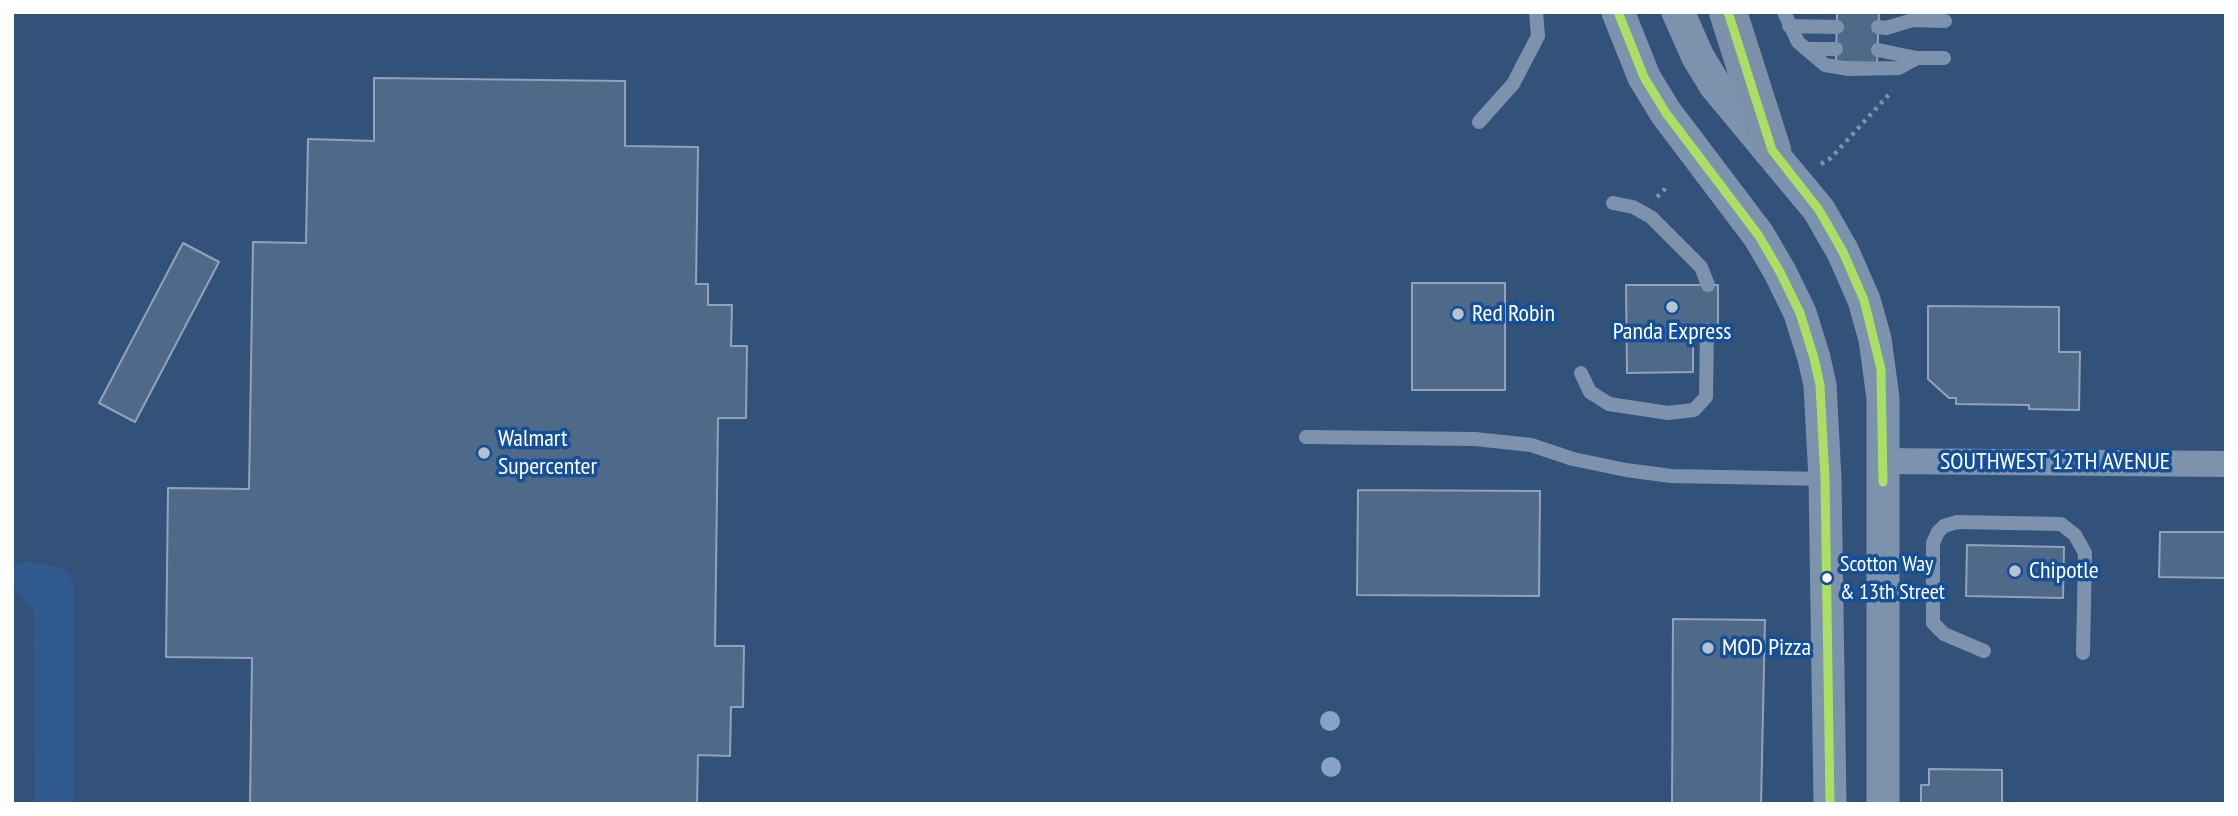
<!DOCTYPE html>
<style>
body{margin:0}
#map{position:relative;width:2238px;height:816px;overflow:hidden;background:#32527a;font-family:"PT Sans Narrow",sans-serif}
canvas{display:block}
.frame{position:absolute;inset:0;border:14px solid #fff;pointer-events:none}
</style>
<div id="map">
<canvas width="2238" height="816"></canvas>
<div class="frame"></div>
</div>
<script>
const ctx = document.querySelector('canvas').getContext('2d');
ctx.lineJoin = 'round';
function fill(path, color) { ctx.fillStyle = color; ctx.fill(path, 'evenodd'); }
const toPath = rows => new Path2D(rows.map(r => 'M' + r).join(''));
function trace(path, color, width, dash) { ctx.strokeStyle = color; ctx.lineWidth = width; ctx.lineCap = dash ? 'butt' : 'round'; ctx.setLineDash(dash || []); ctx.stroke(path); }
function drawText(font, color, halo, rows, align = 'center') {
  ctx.font = font + ' "PT Sans Narrow",sans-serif'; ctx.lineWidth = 7; ctx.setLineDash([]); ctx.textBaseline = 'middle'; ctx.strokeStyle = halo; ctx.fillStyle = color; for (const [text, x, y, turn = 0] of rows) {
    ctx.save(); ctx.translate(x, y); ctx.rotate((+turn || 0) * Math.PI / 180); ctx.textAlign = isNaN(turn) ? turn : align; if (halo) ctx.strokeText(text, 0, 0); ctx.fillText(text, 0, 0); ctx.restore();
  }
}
fill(toPath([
 [26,561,65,569,73,583,74,804,35,804,34,613,12,583,12,567]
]), '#315b8f');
const building = toPath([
 [1837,12,1879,12,1877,63,1836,62,1837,12],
 [374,78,625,81,625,146,698,147,696,284,708,284,708,305,732,305,731,346,747,346,746,418,718,418,715,646,744,646,743,707,731,707,730,756,698,755,697,804,250,804,252,658,166,657,168,488,249,489,253,242,306,243,308,139,374,141,374,78],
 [183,243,219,262,135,422,99,403,183,243],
 [1412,283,1505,283,1505,390,1412,390,1412,283],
 [1626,285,1718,285,1718,330,1693,330,1693,372,1627,373,1626,285],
 [1928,306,2059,307,2059,352,2080,352,2079,410,2029,409,2029,405,1956,404,1956,398,1949,398,1928,379,1928,306],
 [1358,490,1540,491,1539,596,1357,595,1358,490],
 [2160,532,2226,532,2226,578,2159,577,2160,532],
 [1967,545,2064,547,2063,598,1966,596,1967,545],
 [1673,619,1765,620,1761,804,1672,804,1673,619],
 [1929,769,2002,770,2002,804,1921,804,1921,785,1929,785,1929,769]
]);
fill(building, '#4f6989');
trace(building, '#90a3b9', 2);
trace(toPath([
 [1821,164,1831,158,1892,91],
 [1657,197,1669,185]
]), '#7c92ad', 4.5, [3.5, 5]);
trace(toPath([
 [1784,12,1798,42,1825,65,1849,69,1899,68,1917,58,1944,58],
 [1789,26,1837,27],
 [1878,27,1886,28,1913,20,1945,21],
 [1806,49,1836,49],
 [1878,50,1917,58],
 [1479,122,1513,84,1538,36,1536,12],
 [1613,203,1633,207,1651,217,1701,267,1708,285],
 [1581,373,1590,392,1609,404,1668,413,1694,410,1706,397,1707,330],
 [1306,437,1475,439,1531,445,1573,459,1626,470,1671,476,1825,479],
 [1984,651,1944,634,1933,623,1933,543,1938,532,1944,526,1957,522,2061,524,2075,535,2085,553,2083,653]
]), '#7c92ad', 14);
trace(toPath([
 [1883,461,2226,464]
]), '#7c92ad', 26);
trace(toPath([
 [1618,12,1644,77,1666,113,1759,236,1780,272,1800,313,1814,358,1820,385,1825,479,1830,804],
 [1678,12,1698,57,1715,85,1819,210,1843,252,1864,300,1875,339,1883,398,1883,804]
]), '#7c92ad', 33);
trace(toPath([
 [1728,12,1772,150]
]), '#7c90aa', 38);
trace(toPath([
 [1618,12,1644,77,1666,113,1759,236,1780,272,1800,313,1814,358,1820,385,1825,479,1830,804],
 [1728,12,1772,150,1819,210,1843,252,1864,300,1881,369,1883,482]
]), '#aade64', 9);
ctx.fillStyle = '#87a2c2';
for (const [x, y] of [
 [1330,721],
 [1331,767]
]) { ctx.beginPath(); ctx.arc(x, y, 10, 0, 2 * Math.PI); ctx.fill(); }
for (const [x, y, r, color] of [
 [1672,307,7,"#b7c2d0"],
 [1458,314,7,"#b7c2d0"],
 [484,453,7,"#b7c2d0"],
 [2015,571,7,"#b7c2d0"],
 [1827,578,6,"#fff"],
 [1708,648,7,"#b7c2d0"]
]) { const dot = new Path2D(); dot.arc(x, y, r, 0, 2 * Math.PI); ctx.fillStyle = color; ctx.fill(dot); trace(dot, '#144f98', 2.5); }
drawText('22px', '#fff', '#144f98', [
 ["Scotton Way",1840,565],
 ["& 13th Street",1840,593]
], 'left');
drawText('24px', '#fff', '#144f98', [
 ["Red Robin",1472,314],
 ["Panda Express",1672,332,"center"],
 ["Walmart",498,439],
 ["Supercenter",498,467],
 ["Chipotle",2029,571],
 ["MOD Pizza",1722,648]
], 'left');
drawText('24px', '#fff', '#144f98', [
 ["SOUTHWEST 12TH AVENUE",2055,462]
]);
</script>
